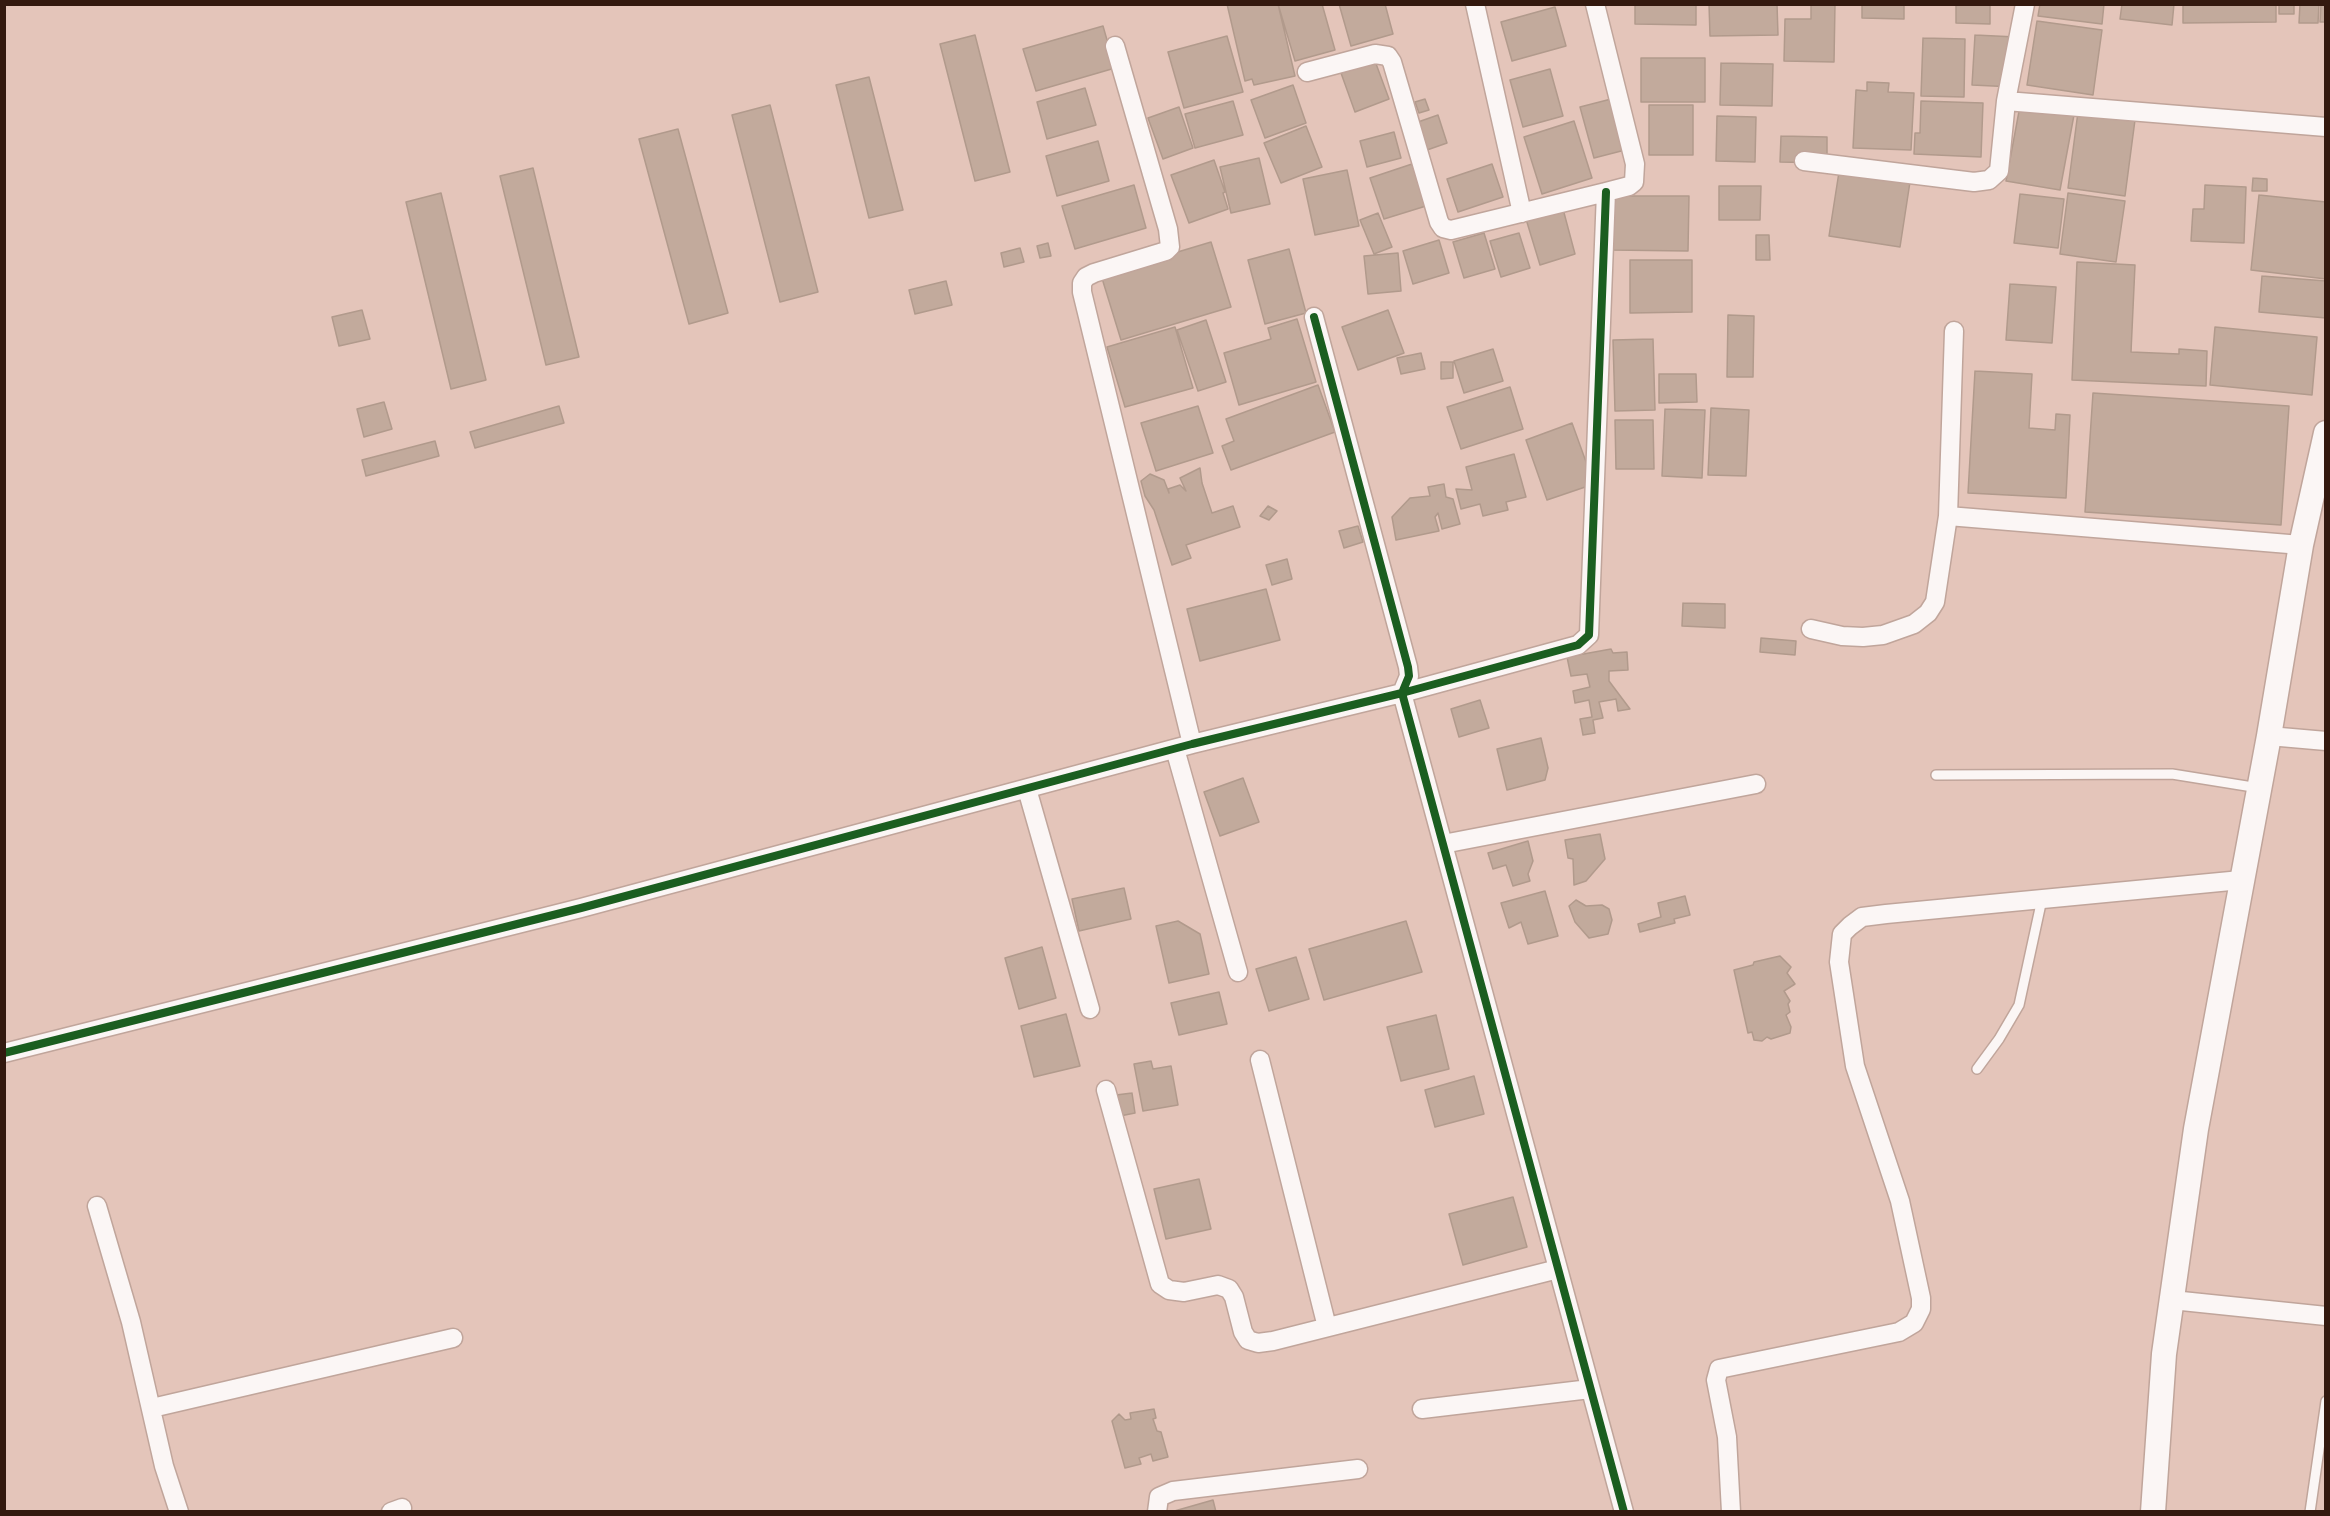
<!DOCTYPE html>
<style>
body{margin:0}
#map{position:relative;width:2330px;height:1516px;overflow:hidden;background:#e4c5ba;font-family:Raleway,sans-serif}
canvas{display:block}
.frame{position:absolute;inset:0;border:6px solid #33190f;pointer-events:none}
</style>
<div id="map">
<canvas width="2330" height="1516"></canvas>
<div class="frame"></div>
</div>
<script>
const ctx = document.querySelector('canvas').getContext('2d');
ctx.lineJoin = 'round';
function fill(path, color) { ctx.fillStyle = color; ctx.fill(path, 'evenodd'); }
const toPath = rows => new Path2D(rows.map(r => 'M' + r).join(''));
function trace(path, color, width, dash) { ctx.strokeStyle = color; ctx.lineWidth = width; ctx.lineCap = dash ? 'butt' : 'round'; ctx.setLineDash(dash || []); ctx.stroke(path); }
const building = toPath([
 [1227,4,1278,4,1295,76,1254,85,1252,79,1245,81,1227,4],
 [1278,4,1322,4,1335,50,1295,61,1278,4],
 [1339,4,1385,4,1393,34,1351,46,1339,4],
 [1635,4,1696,4,1696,25,1635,24,1635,4],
 [1709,4,1777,4,1778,35,1710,36,1709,4],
 [1811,4,1835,4,1834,62,1784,61,1785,19,1811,19,1811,4],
 [1862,4,1904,4,1904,19,1862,18,1862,4],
 [1956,4,1990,4,1990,24,1956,23,1956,4],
 [2040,4,2104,4,2102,24,2038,16,2040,4],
 [2122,4,2174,4,2172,25,2120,19,2122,4],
 [2183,4,2276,4,2276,22,2183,23,2183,4],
 [2279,4,2294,4,2294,14,2279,14,2279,4],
 [2300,4,2319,4,2318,23,2299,23,2300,4],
 [2321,4,2326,4,2326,22,2320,22,2321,4],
 [1555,7,1566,46,1512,61,1501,22,1555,7],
 [2037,21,2102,30,2093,95,2027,85,2037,21],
 [1103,26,1115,68,1036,91,1023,49,1103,26],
 [975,35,1010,172,975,181,940,44,975,35],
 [1975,35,2016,37,2014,87,1972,85,1975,35],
 [1227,36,1243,92,1184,108,1168,52,1227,36],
 [1923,38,1965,39,1964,97,1921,96,1923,38],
 [1641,58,1705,58,1705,102,1641,102,1641,58],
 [1375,61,1389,99,1355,112,1341,73,1375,61],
 [1721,63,1773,64,1772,106,1720,105,1721,63],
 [1550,69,1563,116,1523,127,1510,80,1550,69],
 [869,77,903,210,869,218,836,85,869,77],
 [1867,82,1889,83,1888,92,1914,93,1911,150,1853,148,1856,90,1867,91,1867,82],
 [1293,85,1306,123,1265,138,1251,100,1293,85],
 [1085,88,1096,125,1047,139,1037,102,1085,88],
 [1615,98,1629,149,1594,158,1580,107,1615,98],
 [1425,99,1429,110,1419,113,1415,102,1425,99],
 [1233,101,1243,135,1195,148,1185,114,1233,101],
 [1921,101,1983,103,1981,157,1914,154,1915,133,1920,133,1921,101],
 [770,105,818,292,780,302,732,115,770,105],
 [1649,105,1693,105,1693,155,1649,155,1649,105],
 [2020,106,2074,115,2060,190,2006,181,2020,106],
 [1179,107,1193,148,1163,159,1148,118,1179,107],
 [2078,112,2135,120,2125,196,2068,188,2078,112],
 [1438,115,1447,143,1427,150,1418,122,1438,115],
 [1717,116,1756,117,1755,162,1716,161,1717,116],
 [1574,121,1592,178,1542,194,1524,137,1574,121],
 [1306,126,1322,167,1281,183,1264,143,1306,126],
 [678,129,728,313,689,324,639,139,678,129],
 [1394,132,1401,158,1367,167,1360,141,1394,132],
 [1781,136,1827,137,1827,163,1780,162,1781,136],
 [1098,141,1109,181,1057,196,1046,156,1098,141],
 [1259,158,1270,204,1231,213,1220,167,1259,158],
 [1214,160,1225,192,1223,193,1228,209,1189,223,1171,175,1214,160],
 [1412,164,1426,206,1384,219,1370,178,1412,164],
 [1492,164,1503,197,1458,212,1447,179,1492,164],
 [533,168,579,357,546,365,500,176,533,168],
 [1347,170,1359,226,1315,235,1303,179,1347,170],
 [1839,172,1910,182,1900,247,1829,236,1839,172],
 [2253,178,2267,179,2267,191,2252,191,2253,178],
 [1134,185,1146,228,1075,249,1062,206,1134,185],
 [2205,185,2246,187,2244,243,2191,241,2193,209,2204,209,2205,185],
 [1719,186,1761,186,1760,220,1719,220,1719,186],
 [441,193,486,380,451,389,406,202,441,193],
 [2068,193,2125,201,2116,262,2060,254,2068,193],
 [2020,194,2064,199,2058,248,2014,243,2020,194],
 [2259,195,2326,202,2326,279,2251,270,2259,195],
 [1611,196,1689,196,1688,251,1611,250,1611,196],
 [1563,209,1575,254,1540,265,1526,219,1563,209],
 [1378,213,1392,247,1374,254,1360,220,1378,213],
 [1484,233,1495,269,1464,278,1453,242,1484,233],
 [1519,233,1530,268,1501,277,1490,241,1519,233],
 [1756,235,1769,235,1770,260,1756,260,1756,235],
 [1439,240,1449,273,1413,284,1403,251,1439,240],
 [1211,242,1231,307,1121,340,1101,275,1211,242],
 [1048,243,1051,256,1040,258,1037,246,1048,243],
 [1020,248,1024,262,1004,267,1001,253,1020,248],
 [1289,249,1306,313,1265,324,1248,260,1289,249],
 [1398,253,1401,291,1368,294,1364,256,1398,253],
 [1630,260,1692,260,1692,312,1630,313,1630,260],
 [2077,262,2135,265,2131,352,2179,354,2179,349,2207,351,2206,386,2072,380,2077,262],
 [2262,276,2326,281,2326,318,2259,312,2262,276],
 [946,281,952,305,915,314,909,290,946,281],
 [2010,284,2056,287,2052,343,2006,340,2010,284],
 [362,310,370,339,339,346,332,317,362,310],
 [1388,310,1404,353,1358,370,1342,327,1388,310],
 [1728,315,1754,316,1753,377,1727,377,1728,315],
 [1297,319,1316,382,1239,405,1224,353,1271,339,1268,328,1297,319],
 [1206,320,1226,382,1198,391,1177,330,1206,320],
 [1175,327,1193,388,1125,407,1107,347,1175,327],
 [2215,327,2317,337,2312,395,2210,385,2215,327],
 [1653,339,1655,410,1615,411,1613,340,1653,339],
 [1493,349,1503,381,1464,393,1454,361,1493,349],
 [1421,353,1425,369,1401,374,1397,358,1421,353],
 [1441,362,1453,362,1453,378,1441,379,1441,362],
 [1975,371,2032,374,2029,428,2055,430,2056,414,2070,415,2066,498,1968,493,1975,371],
 [1659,374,1696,374,1697,402,1659,403,1659,374],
 [1318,385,1335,432,1231,470,1222,446,1234,441,1226,419,1318,385],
 [1510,387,1523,429,1461,449,1447,407,1510,387],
 [2093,393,2289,406,2281,525,2085,512,2093,393],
 [384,402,392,429,364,437,357,409,384,402],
 [559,406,564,423,475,448,470,432,559,406],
 [1198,406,1213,453,1156,471,1141,423,1198,406],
 [1711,408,1749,410,1746,476,1708,475,1711,408],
 [1665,409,1705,410,1702,478,1662,476,1665,409],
 [1615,420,1653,420,1654,469,1616,469,1615,420],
 [1572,423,1594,484,1547,500,1526,440,1572,423],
 [435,441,439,456,366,476,362,460,435,441],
 [1514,454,1526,497,1506,502,1508,510,1483,516,1480,504,1461,509,1456,489,1472,490,1466,467,1514,454],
 [1200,468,1202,483,1212,513,1233,506,1240,527,1186,545,1191,558,1172,565,1154,510,1145,496,1141,481,1150,474,1164,480,1169,493,1168,489,1180,485,1186,491,1180,478,1200,468],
 [1444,484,1446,497,1453,499,1460,524,1442,529,1438,513,1435,517,1439,531,1396,540,1392,517,1410,498,1430,496,1428,487,1444,484],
 [1268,506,1277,511,1269,520,1260,516,1268,506],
 [1358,526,1363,542,1344,548,1339,531,1358,526],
 [1287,559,1292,579,1272,585,1266,565,1287,559],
 [1266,589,1280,640,1200,661,1187,609,1266,589],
 [1683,603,1725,604,1725,628,1682,626,1683,603],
 [1761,638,1796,641,1795,655,1760,652,1761,638],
 [1611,649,1613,653,1627,652,1628,670,1609,671,1609,681,1630,709,1618,711,1616,699,1599,702,1603,718,1593,720,1595,733,1583,735,1580,719,1592,717,1589,700,1575,703,1573,691,1590,687,1587,674,1571,676,1567,657,1611,649],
 [1480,700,1489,728,1459,737,1451,709,1480,700],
 [1541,738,1548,768,1545,780,1507,790,1497,749,1541,738],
 [1243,778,1259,822,1220,836,1204,792,1243,778],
 [1600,834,1605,859,1586,881,1574,885,1573,859,1568,858,1565,840,1600,834],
 [1528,841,1533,861,1528,874,1530,881,1513,886,1506,865,1493,869,1488,853,1528,841],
 [1124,888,1131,919,1079,931,1072,899,1124,888],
 [1545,891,1558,936,1528,944,1521,922,1509,928,1501,903,1545,891],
 [1685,896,1690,915,1674,919,1675,923,1640,932,1638,924,1661,917,1658,903,1685,896],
 [1576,900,1586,906,1602,905,1609,909,1612,920,1608,934,1589,938,1575,922,1569,906,1576,900],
 [1178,921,1200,934,1209,974,1169,983,1156,926,1178,921],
 [1406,921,1422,972,1324,1000,1309,949,1406,921],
 [1042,947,1056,998,1019,1009,1005,958,1042,947],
 [1780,956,1791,967,1787,973,1795,984,1784,991,1790,1001,1788,1004,1790,1012,1786,1015,1791,1027,1790,1033,1771,1039,1767,1037,1762,1041,1754,1040,1752,1032,1748,1033,1734,970,1753,965,1754,962,1780,956],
 [1296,957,1309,999,1269,1011,1256,969,1296,957],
 [1219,992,1227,1024,1179,1035,1171,1003,1219,992],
 [1066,1014,1080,1066,1034,1077,1021,1026,1066,1014],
 [1436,1015,1449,1069,1401,1081,1387,1027,1436,1015],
 [1151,1061,1153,1069,1171,1066,1178,1105,1143,1111,1134,1064,1151,1061],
 [1474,1076,1484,1114,1435,1127,1425,1090,1474,1076],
 [1132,1093,1135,1113,1120,1116,1116,1095,1132,1093],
 [1199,1179,1211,1229,1166,1239,1154,1189,1199,1179],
 [1513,1197,1527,1247,1463,1265,1449,1214,1513,1197],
 [1154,1409,1156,1418,1153,1419,1157,1431,1161,1432,1168,1457,1153,1461,1151,1454,1139,1458,1141,1464,1125,1468,1112,1421,1119,1414,1125,1420,1131,1419,1130,1413,1154,1409],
 [1213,1500,1216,1512,1171,1512,1213,1500]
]);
fill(building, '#c2aa9c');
trace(building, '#b19a8c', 1.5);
const service = toPath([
 [1936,775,2172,774,2259,788],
 [1977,1069,1999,1039,2019,1005,2042,899],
 [2310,1512,2326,1401]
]);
const minor = toPath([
 [1475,4,1522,213],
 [1115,46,1168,229,1170,247,1166,251,1094,273,1086,277,1082,283,1082,292,1192,744],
 [1307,72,1375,54,1388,56,1392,62,1439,222,1443,228,1451,230,1606,192,1629,186,1634,182,1635,164,1595,4],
 [2006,101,2326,127],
 [1804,161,1974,182,1989,180,1999,171,2006,101,2025,4],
 [1314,317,1408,667,1409,676,1402,693,1624,1512],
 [1948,516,2301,545],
 [1811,629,1842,636,1863,637,1883,635,1914,624,1928,613,1935,602,1948,516,1954,331],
 [2269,736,2326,741],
 [1175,749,1238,972],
 [1027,789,1090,1009],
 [1443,844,1756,784],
 [4,1053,581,908,1192,744,1402,693,1578,645,1589,635,1606,192],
 [1260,1060,1327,1327],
 [1106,1090,1160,1284,1169,1290,1184,1292,1218,1285,1229,1289,1234,1297,1243,1332,1248,1340,1258,1343,1273,1341,1558,1269],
 [97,1206,131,1322,164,1466,179,1512],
 [2172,1300,2326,1316],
 [152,1408,453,1338],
 [1422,1409,1590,1389],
 [391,1512,402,1508],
 [1157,1512,1159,1497,1173,1491,1358,1469],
 [1731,1512,1727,1437,1716,1380,1719,1369,1899,1332,1914,1323,1921,1309,1921,1298,1900,1201,1855,1066,1839,962,1842,934,1850,926,1862,917,1886,914,2241,880]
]);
const secondary = toPath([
 [2153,1512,2164,1354,2196,1129,2269,736,2301,545,2326,433]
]);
trace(service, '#c0a59b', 12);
trace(minor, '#c0a59b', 21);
trace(secondary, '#c0a59b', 27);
trace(service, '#fbf6f5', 9);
trace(minor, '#fbf6f5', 18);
trace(secondary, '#fbf6f5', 24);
trace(toPath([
 [1314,317,1408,667,1409,676,1402,693,1624,1512],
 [4,1053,581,908,1192,744,1402,693,1578,645,1589,635,1606,192]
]), '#1b5e20', 8);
</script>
